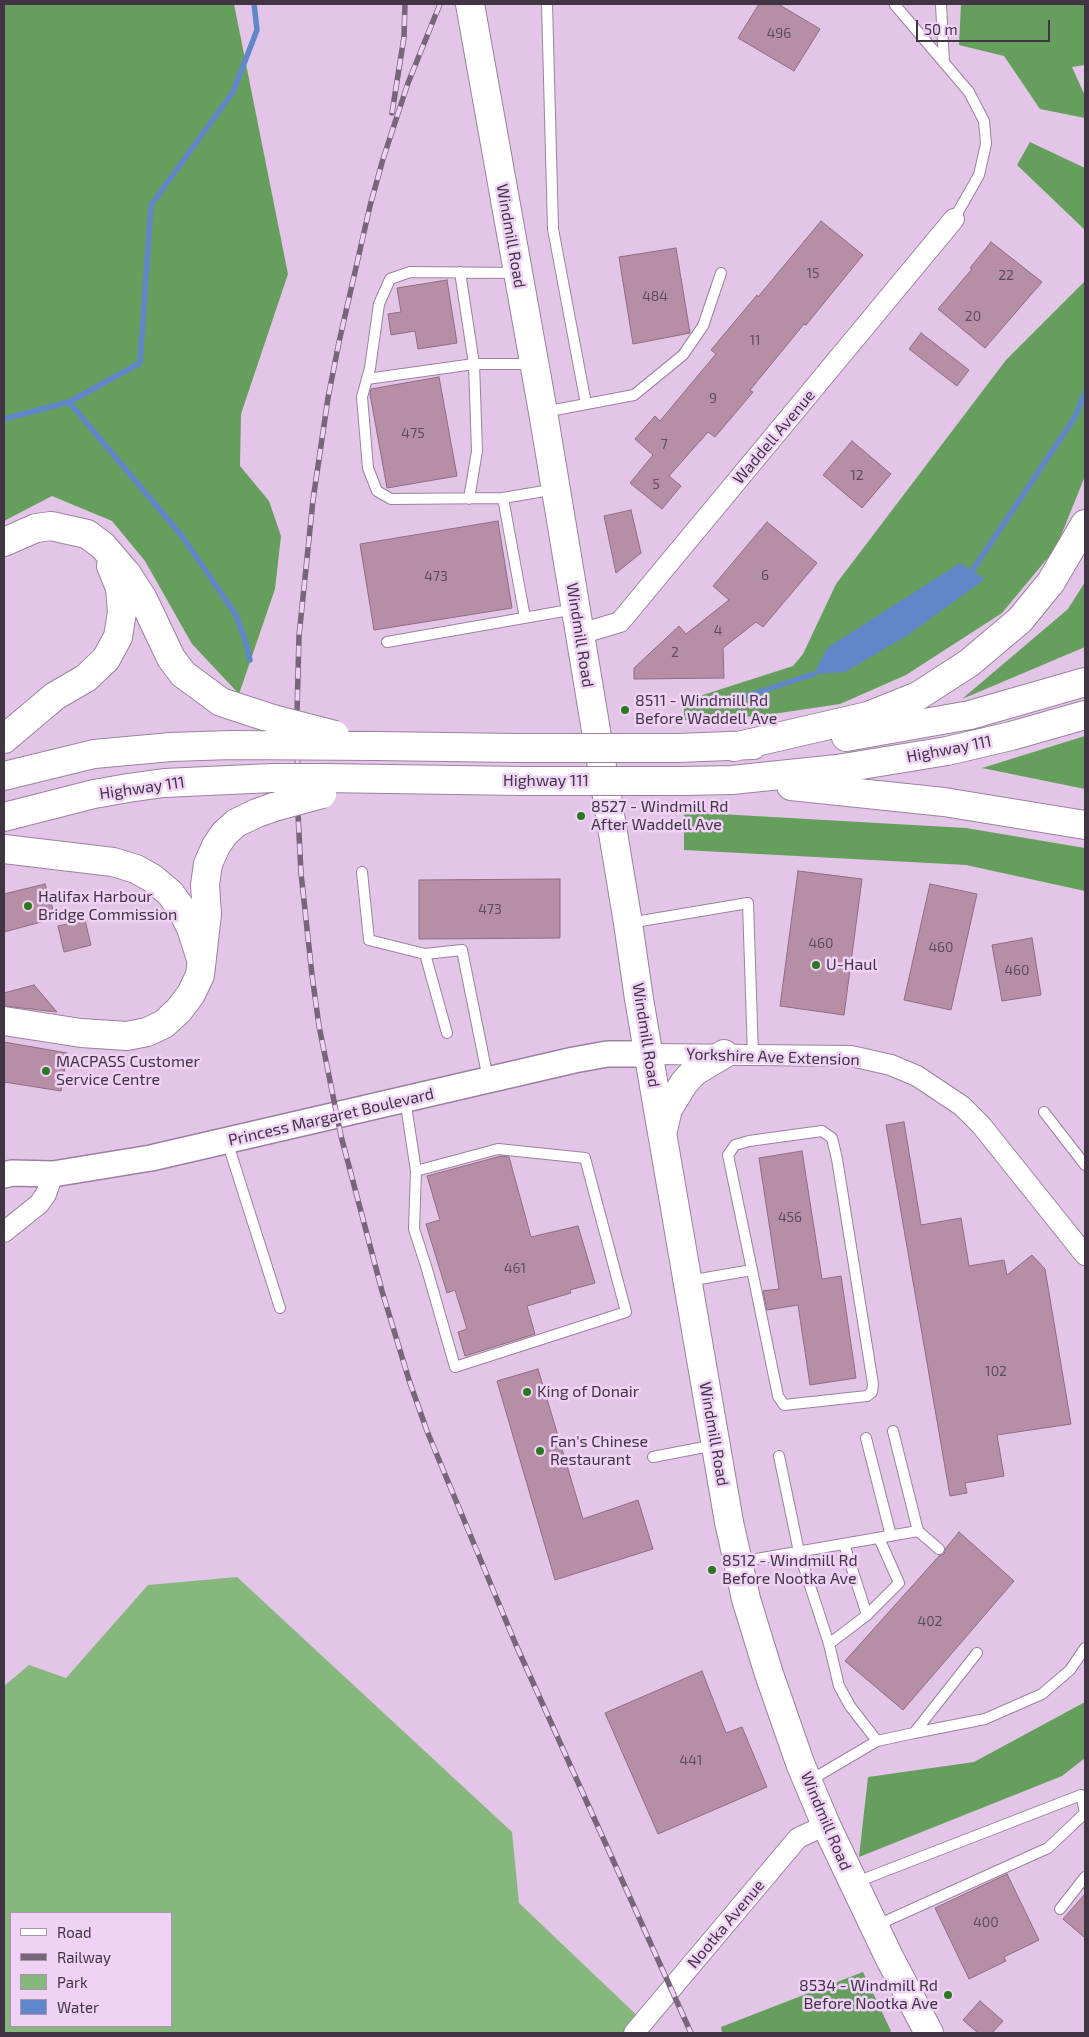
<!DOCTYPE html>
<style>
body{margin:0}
#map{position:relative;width:1089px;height:2037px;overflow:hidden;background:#e3c5e8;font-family:"Exo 2",sans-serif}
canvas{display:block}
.frame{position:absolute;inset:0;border:5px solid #413544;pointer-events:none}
.legend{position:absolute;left:10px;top:1912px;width:162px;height:115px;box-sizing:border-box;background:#f0d2f6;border:1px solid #aa93af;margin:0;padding:6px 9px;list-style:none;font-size:15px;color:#413544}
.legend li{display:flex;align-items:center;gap:10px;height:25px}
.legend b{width:25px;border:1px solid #aa93af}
.scale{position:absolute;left:916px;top:20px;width:134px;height:22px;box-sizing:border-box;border:2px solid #413544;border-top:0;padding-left:6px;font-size:15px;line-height:18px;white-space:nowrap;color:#413544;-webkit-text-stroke:4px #f0d2f6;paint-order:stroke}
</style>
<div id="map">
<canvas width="1089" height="2037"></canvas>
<div class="frame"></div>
<ul class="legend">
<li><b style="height:6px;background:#fff"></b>Road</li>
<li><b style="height:6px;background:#77657a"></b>Railway</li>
<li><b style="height:14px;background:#86b87e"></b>Park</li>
<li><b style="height:14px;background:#6087ca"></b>Water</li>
</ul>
<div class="scale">50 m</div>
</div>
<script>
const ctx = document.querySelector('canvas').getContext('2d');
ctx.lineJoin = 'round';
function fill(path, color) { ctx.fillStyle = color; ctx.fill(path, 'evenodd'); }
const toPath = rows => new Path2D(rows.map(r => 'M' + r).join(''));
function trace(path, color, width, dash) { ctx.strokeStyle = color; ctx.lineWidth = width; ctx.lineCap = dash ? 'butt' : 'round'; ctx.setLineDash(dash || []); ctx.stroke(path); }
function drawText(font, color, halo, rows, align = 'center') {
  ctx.font = font + ' "Exo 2",sans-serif'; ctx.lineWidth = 5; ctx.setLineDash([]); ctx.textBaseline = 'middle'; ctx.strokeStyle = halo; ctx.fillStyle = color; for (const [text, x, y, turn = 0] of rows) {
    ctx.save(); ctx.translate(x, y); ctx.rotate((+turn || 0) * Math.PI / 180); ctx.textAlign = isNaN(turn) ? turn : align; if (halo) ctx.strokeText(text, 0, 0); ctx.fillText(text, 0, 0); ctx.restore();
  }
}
fill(toPath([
 [237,1577,512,1832,519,1903,644,2022,634,2033,4,2033,4,1686,29,1665,66,1678,148,1585],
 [11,1913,171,1913,171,2026,11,2026]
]), '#86b87e');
fill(toPath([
 [4,4,234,4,288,274,241,414,240,466,269,501,281,536,275,589,239,694,192,644,145,561,112,521,52,496,4,521],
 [961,4,1085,4,1085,65,1072,67,1085,96,1085,118,1040,109,1004,56,959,45],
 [1030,142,1085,168,1085,230,1017,165],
 [1085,281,1085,476,1056,548,1002,613,906,675,840,704,759,716,684,720,684,701,793,666,803,654,836,584,1006,360],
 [1085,582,1085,647,962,699,1068,609],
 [1085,736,1085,789,982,768],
 [684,812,966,828,1085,848,1085,891,966,865,684,850],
 [1085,1702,1085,1758,1062,1776,859,1857,868,1777,974,1762],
 [863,1972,891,2031,889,2033,722,2033,721,2027]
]), '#669f5d');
fill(toPath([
 [960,563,985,579,908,635,845,672,814,674,827,648]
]), '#6087ca');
trace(toPath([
 [69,402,182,536,236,615,245,640,250,660],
 [4,419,69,402,140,363,151,205,233,92,257,30,254,4],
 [972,571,1075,417,1085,393],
 [719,705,814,674]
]), '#6087ca', 5.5);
const building = toPath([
 [759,4,778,4,820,29,794,71,738,38,759,4],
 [821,221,863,255,806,325,804,324,750,390,753,392,715,437,708,432,669,476,681,486,662,509,630,483,653,455,635,439,655,416,660,421,716,354,711,350,757,295,758,297,821,221],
 [991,242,1042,282,985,348,938,309,972,269,970,268,991,242],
 [676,248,690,333,633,344,619,257,676,248],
 [447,280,457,343,418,349,415,331,391,335,388,314,401,312,397,288,447,280],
 [921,333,969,370,957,386,909,349,921,333],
 [439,377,457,476,387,488,370,394,371,389,439,377],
 [852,441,891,474,862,508,823,475,852,441],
 [631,510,641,553,616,573,604,516,631,510],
 [498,521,512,608,374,630,360,544,498,521],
 [767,522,817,563,763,627,756,622,723,648,724,678,634,679,634,668,679,626,686,634,729,600,713,586,767,522],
 [798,871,862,879,844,1015,780,1006,798,871],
 [560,879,560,938,419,939,419,880,560,879],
 [45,884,56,918,4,932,4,894,45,884],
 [930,884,977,894,951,1010,904,1000,930,884],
 [85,920,91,945,64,952,58,926,85,920],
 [1032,938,1041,995,1002,1001,992,945,1032,938],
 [34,985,57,1012,4,1006,4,993,34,985],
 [4,1042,67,1053,61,1091,4,1082,4,1042],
 [904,1122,921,1225,961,1218,969,1266,1004,1260,1007,1275,1032,1255,1045,1269,1071,1424,997,1435,1004,1476,965,1483,967,1493,950,1496,886,1125,904,1122],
 [802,1151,822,1279,841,1276,856,1378,810,1385,798,1305,767,1310,763,1291,779,1289,759,1158,802,1151],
 [501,1156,509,1157,531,1237,578,1226,595,1283,570,1290,571,1293,527,1306,535,1334,465,1356,458,1332,467,1329,455,1290,447,1293,426,1224,440,1220,427,1176,501,1156],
 [538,1369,583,1519,638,1500,653,1549,555,1580,497,1381,538,1369],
 [959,1532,1014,1581,903,1710,845,1661,939,1556,944,1554,946,1548,959,1532],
 [702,1671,726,1733,742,1727,767,1787,658,1834,605,1713,702,1671],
 [1007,1874,1039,1940,1004,1957,1006,1961,969,1979,935,1908,1007,1874],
 [1085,1894,1085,1938,1063,1919,1085,1894],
 [980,2001,1003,2021,992,2033,978,2033,963,2020,980,2001]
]);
fill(building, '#b68fa7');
trace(building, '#906b82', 1);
const service = toPath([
 [547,4,553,229,586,404],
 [941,4,944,63],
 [895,5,969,92,984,121,986,144,979,175,954,219],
 [460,272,474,364,533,364],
 [367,379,474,364,477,451,469,499],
 [544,412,634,395,683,355,703,326,721,273],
 [503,498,391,499,377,491,368,468,362,397,370,368,379,304,390,279,410,272,516,273],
 [525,618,503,498,556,489],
 [387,642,575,609],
 [362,872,369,940,425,954,447,1033],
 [629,923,748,903,753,1055],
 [425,954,462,950,488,1079],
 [405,1099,416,1171,498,1149,585,1158,626,1312,455,1367,426,1266,414,1229,416,1171],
 [1044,1112,1085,1165],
 [227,1141,280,1308],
 [688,1281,752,1270,728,1155,735,1145,749,1141,822,1131,832,1138,837,1159,873,1384,872,1392,867,1396,784,1405,778,1396,752,1270],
 [893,1431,918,1531],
 [866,1438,891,1536],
 [779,1456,799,1552,829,1644,839,1686,850,1706,877,1741,809,1781],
 [653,1457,715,1445],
 [844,1544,867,1615],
 [739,1562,918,1531,939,1549],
 [829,1644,867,1615,899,1583,879,1538],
 [914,1733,985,1719,1042,1694,1070,1670,1085,1648],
 [877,1741,914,1733,977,1653],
 [854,1883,1081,1795,1085,1813,1048,1848,875,1926],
 [1060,1909,1085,1877]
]);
const minor = toPath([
 [580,634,620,622,954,219],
 [649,1054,851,1056,891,1065,917,1076,962,1106,981,1125,1085,1255],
 [4,1232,39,1204,46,1194,53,1174],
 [634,2033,798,1838,826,1825]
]);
const tertiary = toPath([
 [4,1175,12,1173,53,1174,151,1158,574,1060,607,1054,649,1054]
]);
const secondary = toPath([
 [470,4,543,412,628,923,639,999,729,1522,738,1562,746,1599,769,1674,800,1763,826,1825,889,1957,929,2033],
 [663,1130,668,1109,684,1083,694,1072,724,1054]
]);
const motorway = toPath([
 [4,542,36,528,51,526,87,534,103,546,127,574,143,599,171,658,183,674,221,702,273,719],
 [846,737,970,715,1085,682],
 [4,739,55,696,86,678,106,659,118,637,122,612,120,588,111,566],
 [377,746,516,748],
 [734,747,868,716,918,696,969,663,1020,620,1051,582,1085,524],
 [678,748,753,745],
 [4,776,94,754,171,747],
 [323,778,521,781],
 [683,781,732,780,837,769,947,751,1011,736,1085,715],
 [791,786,944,802,1085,825],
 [4,817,94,794,128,788,164,783,273,778],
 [4,849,113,862,136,869,152,878,170,893,181,908,191,928,200,956],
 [4,1021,81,1033,127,1036,147,1032,164,1024,179,1010,191,994,200,975,207,914,205,885,208,864,216,846,224,834,236,823,257,813,274,807]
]);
trace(service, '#9c80a1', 12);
trace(minor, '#9c80a1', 22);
trace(tertiary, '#9c80a1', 28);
trace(secondary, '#9c80a1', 30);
trace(motorway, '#9c80a1', 30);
trace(service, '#fff', 10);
trace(minor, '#fff', 20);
trace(tertiary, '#fff', 25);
trace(secondary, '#fff', 28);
trace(motorway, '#fff', 28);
const rail = toPath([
 [440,4,408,83,383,159,370,206,339,342,328,398,313,500,299,636,297,713,298,814,301,873,312,975,319,1026,341,1136,382,1291,409,1380,427,1431,516,1645,691,2033],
 [392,113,404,37,405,4]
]);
trace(rail, '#77657a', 5.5);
trace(rail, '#f0d2f6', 4, [11]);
const motorwayBridge = toPath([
 [273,719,335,735],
 [171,747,231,745,377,746],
 [516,748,678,748],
 [273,778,323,778],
 [521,781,683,781],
 [274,807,322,794]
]);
trace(motorwayBridge, '#9c80a1', 30, []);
trace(motorwayBridge, '#fff', 28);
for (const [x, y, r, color] of [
 [625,710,5,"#2c7820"],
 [581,816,5,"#2c7820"],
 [28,906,5,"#2c7820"],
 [816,965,5,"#2c7820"],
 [46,1071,5,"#2c7820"],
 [527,1392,5,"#2c7820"],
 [540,1451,5,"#2c7820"],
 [712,1570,5,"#2c7820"],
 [948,1995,5,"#2c7820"]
]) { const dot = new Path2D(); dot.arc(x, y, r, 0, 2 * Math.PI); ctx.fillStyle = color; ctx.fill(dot); trace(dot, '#f0d2f6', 2); }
drawText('14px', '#5e4c5d', null, [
 ["496",779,33],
 ["15",813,273],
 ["22",1006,275],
 ["484",655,296],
 ["20",973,316],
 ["11",755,340],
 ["9",713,398],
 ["475",413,433],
 ["7",664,444],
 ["12",857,475],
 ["5",656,484],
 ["6",765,575],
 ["473",436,576],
 ["4",718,630],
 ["2",675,652],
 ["473",490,909],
 ["460",821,943],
 ["460",941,947],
 ["460",1017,970],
 ["456",790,1217],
 ["461",515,1268],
 ["102",996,1371],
 ["402",930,1621],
 ["441",691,1760],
 ["400",986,1922]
]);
drawText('16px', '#413544', '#f0d2f6', [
 ["Windmill Road",511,236,80],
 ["Waddell Avenue",774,437,-50],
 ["Windmill Road",580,635,81],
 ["Highway 111",949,749,-11],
 ["Highway 111",546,781],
 ["Highway 111",142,788,-8],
 ["Windmill Road",646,1035,81],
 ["Yorkshire Ave Extension",773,1057,2],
 ["Princess Margaret Boulevard",331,1117,-13],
 ["Windmill Road",714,1434,80],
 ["Windmill Road",826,1821,67],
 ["Nootka Avenue",726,1924,-50]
]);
drawText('16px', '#413544', '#f0d2f6', [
 ["8511 - Windmill Rd",635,701],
 ["Before Waddell Ave",635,719],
 ["8527 - Windmill Rd",591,807],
 ["After Waddell Ave",591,825],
 ["Halifax Harbour",38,897],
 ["Bridge Commission",38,915],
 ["U-Haul",826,965],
 ["MACPASS Customer",56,1062],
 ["Service Centre",56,1080],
 ["King of Donair",537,1392],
 ["Fan's Chinese",550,1442],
 ["Restaurant",550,1460],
 ["8512 - Windmill Rd",722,1561],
 ["Before Nootka Ave",722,1579],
 ["8534 - Windmill Rd",938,1986,"right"],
 ["Before Nootka Ave",938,2004,"right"]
], 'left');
</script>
